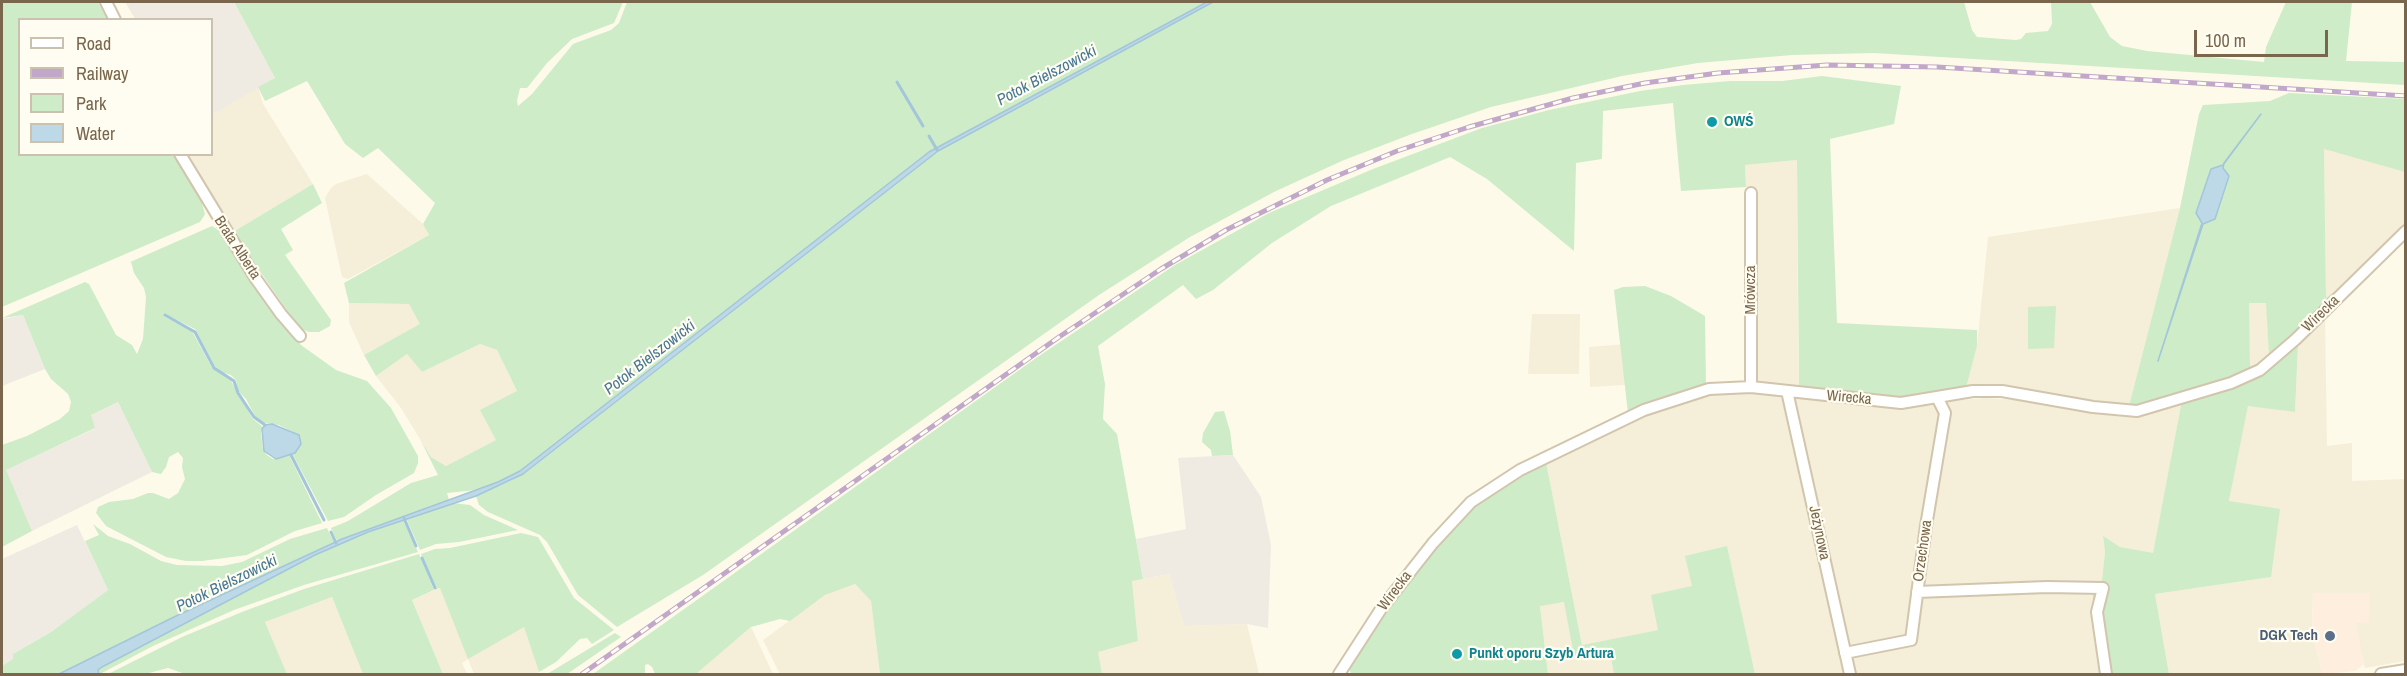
<!DOCTYPE html>
<meta charset="utf-8">
<style>
body{margin:0}
#map{position:relative;width:2407px;height:676px;overflow:hidden;background:#fdfaea;font-family:"Archivo Narrow",sans-serif}
canvas{display:block}
.frame{position:absolute;inset:0;border:3px solid #7a664c;pointer-events:none}
.legend{position:absolute;left:18px;top:18px;width:195px;height:138px;box-sizing:border-box;background:#fffdf1;border:2px solid #cac1af;margin:0;padding:8px 10px;list-style:none;font-size:18px;color:#7a664c}
.legend li{display:flex;align-items:center;gap:12px;height:30px}
.legend b{width:30px;border:2px solid #cac1af}
.scale{position:absolute;left:2194px;top:30px;width:134px;height:27px;box-sizing:border-box;border:3px solid #7a664c;border-top:0;padding-left:8px;font-size:18px;line-height:21px;white-space:nowrap;color:#7a664c;-webkit-text-stroke:4px #fffdf1;paint-order:stroke}
</style>
<div id="map">
<canvas width="2407" height="676"></canvas>
<div class="frame"></div>
<ul class="legend">
<li><b style="height:8px;background:#fff"></b>Road</li>
<li><b style="height:8px;background:#c1a7c9"></b>Railway</li>
<li><b style="height:16px;background:#ceecc7"></b>Park</li>
<li><b style="height:16px;background:#bdd9e8"></b>Water</li>
</ul>
<div class="scale">100 m</div>
</div>
<script>
const ctx = document.querySelector('canvas').getContext('2d');
ctx.lineJoin = 'round';
function fill(path, color) { ctx.fillStyle = color; ctx.fill(path, 'evenodd'); }
const toPath = rows => new Path2D(rows.map(r => 'M' + r).join(''));
function trace(path, color, width, dash) { ctx.strokeStyle = color; ctx.lineWidth = width; ctx.lineCap = dash ? 'butt' : 'round'; ctx.setLineDash(dash || []); ctx.stroke(path); }
function drawText(font, color, halo, rows, align = 'center') {
  ctx.font = font + ' "Archivo Narrow",sans-serif'; ctx.lineWidth = 4.5; ctx.setLineDash([]); ctx.textBaseline = 'middle'; ctx.strokeStyle = halo; ctx.fillStyle = color; for (const [text, x, y, turn = 0] of rows) {
    ctx.save(); ctx.translate(x, y); ctx.rotate((+turn || 0) * Math.PI / 180); ctx.textAlign = isNaN(turn) ? turn : align; if (halo) ctx.strokeText(text, 0, 0); ctx.fillText(text, 0, 0); ctx.restore();
  }
}
fill(toPath([
 [258,87,263,104,313,184,233,232,189,155,212,154,212,115],
 [2324,149,2406,172,2405,228,2339,293,2326,299],
 [1797,160,1798,346,1799,389,1754,383,1754,187,1746,187,1745,165],
 [367,174,423,224,429,235,348,279,342,277,325,198,331,188,336,184],
 [2180,208,2129,406,2062,398,2009,387,1975,386,1966,388,1977,346,1988,237],
 [2264,257,2269,355,2250,369,2239,373,2238,259],
 [349,303,409,304,421,324,364,355,349,322],
 [1532,314,1580,314,1579,374,1528,374],
 [2325,319,2327,446,2352,443,2352,481,2405,479,2405,661,2365,668,2355,623,2313,594,2312,631,2322,674,2169,674,2155,594,2271,577,2229,501,2248,405,2295,412,2298,345],
 [1639,343,1643,384,1590,387,1589,347],
 [480,344,497,350,517,391,496,440,446,466,431,457,401,408,376,376,407,354,422,372],
 [1740,391,1951,398,1953,401,1984,398,2039,401,2127,414,2182,400,2153,554,2120,547,2103,537,2105,552,2102,580,2092,591,2105,674,1755,674,1727,547,1658,630,1582,645,1546,462,1662,408,1710,394],
 [1169,574,1184,626,1247,624,1259,674,1102,674,1097,652,1138,641,1132,581],
 [855,584,871,601,880,674,780,674,763,640,825,595],
 [440,588,496,642,524,626,539,672,534,674,474,674,468,659,462,663,467,674,443,674,412,600],
 [332,597,363,674,287,674,265,622],
 [1565,602,1574,656,1610,653,1614,674,1548,674,1540,605],
 [751,627,773,674,696,674]
]), '#f5eed8');
fill(toPath([
 [2313,593,2370,593,2369,623,2356,623,2364,664,2355,671,2322,674,2312,631]
]), '#fdeede');
fill(toPath([
 [125,2,234,2,275,78,212,115,212,20,135,19],
 [23,315,45,369,2,386,2,319],
 [118,402,152,472,32,531,5,470,94,429,91,415],
 [1233,455,1261,497,1271,545,1268,628,1247,624,1184,626,1169,574,1143,579,1136,539,1186,529,1178,458],
 [77,525,108,590,51,632,13,654,14,659,2,666,2,559]
]), '#efebe3');
fill(toPath([
 [2,2,98,2,107,19,20,20,20,154,177,155,201,200,205,214,200,222,2,307],
 [234,2,623,2,614,23,572,39,547,63,527,88,520,88,517,101,518,106,532,94,573,44,611,30,619,23,627,2,1207,2,929,152,527,467,498,482,476,490,447,493,449,500,337,541,331,528,348,521,411,483,438,475,421,441,431,457,446,466,496,440,480,410,517,391,497,350,480,344,422,372,407,354,376,376,364,355,420,324,409,304,349,303,344,283,429,235,423,224,435,203,378,148,363,158,345,144,307,81,265,101,258,87,275,78],
 [1213,2,1964,2,1972,30,1977,37,2016,40,2021,39,2026,33,2048,31,2052,24,2051,2,2090,2,2110,37,2122,46,2147,51,2264,62,2266,47,2286,2,2352,2,2346,61,2405,62,2405,85,1874,53,1792,55,1698,63,1622,76,1491,107,1412,134,1344,160,1276,191,1190,237,1099,295,703,575,617,627,578,595,547,542,540,535,488,512,479,505,476,496,512,480,529,470,938,151],
 [1822,76,1901,86,1894,124,1830,139,1837,323,1977,330,1977,346,1966,388,1909,398,1799,389,1797,160,1745,165,1746,187,1681,191,1673,103,1603,111,1602,159,1576,163,1574,251,1487,179,1450,157,1331,206,1272,243,1213,290,1196,299,1183,285,1098,346,1105,384,1103,419,1117,434,1143,579,1132,581,1138,641,1098,652,1102,674,880,674,871,601,855,584,825,595,790,621,780,619,751,627,696,674,655,674,652,667,648,664,645,665,645,674,593,674,1036,358,1175,265,1269,213,1373,169,1482,128,1549,110,1640,91,1683,85,1730,81,1782,81],
 [2289,93,2405,99,2405,172,2324,149,2326,298,2337,290,2339,293,2269,356,2266,303,2249,303,2250,368,2230,379,2146,404,2129,406,2180,208,2199,114,2203,105,2270,101],
 [313,184,322,203,281,229,293,250,285,255,331,320,330,326,319,332,309,332,299,328,233,232],
 [212,226,220,231,244,267,301,345,336,370,367,381,391,408,418,456,418,463,414,473,376,495,344,517,328,521,293,455,301,444,293,432,279,425,264,423,255,416,246,399,238,391,236,380,231,375,218,371,214,365,195,329,165,314,165,317,192,331,212,368,230,379,253,419,263,427,261,433,263,449,267,455,273,459,289,455,322,523,295,531,247,555,202,561,186,561,166,557,106,526,96,513,98,507,109,502,133,499,148,493,153,493,169,499,178,493,185,479,182,467,183,458,178,452,169,457,166,467,161,474,152,472,118,402,91,415,95,428,6,470,32,531,2,547,2,445,27,436,60,419,69,411,71,402,68,394,51,379,45,369,23,315,2,318,85,282,89,284,116,335,132,345,137,354,143,339,146,297,144,288,134,273,131,262,128,263],
 [1645,286,1671,296,1705,316,1706,385,1668,396,1628,413,1614,290,1623,287],
 [2056,306,2054,348,2028,349,2028,307],
 [2296,343,2298,345,2295,412,2248,406,2229,501,2280,509,2271,577,2155,594,2169,674,2105,674,2092,591,2102,580,2105,552,2103,536,2120,547,2153,553,2182,400,2235,386],
 [1224,411,1230,431,1233,455,1212,456,1211,450,1202,442,1203,433,1215,412],
 [1546,462,1582,645,1658,630,1651,595,1692,586,1685,556,1727,546,1755,674,1671,674,1670,673,1614,674,1610,653,1574,656,1564,602,1540,606,1548,674,1351,674,1349,667,1376,624,1456,523,1473,504,1518,476],
 [453,503,470,505,484,515,518,530,459,542,436,544,420,550,406,518],
 [403,519,418,552,304,585,234,610,153,646,100,674,98,670,102,667,145,645,240,592,343,542],
 [93,524,108,536,130,544,161,561,177,565,222,566,242,562,290,539,327,528,334,542,176,616,59,674,2,674,2,666,13,659,13,654,51,632,108,590,85,541,99,535],
 [521,533,538,537,574,598,614,630,592,644,587,638,580,639,556,662,539,672,524,627,468,659,440,588,436,589,421,554,435,549,450,548],
 [419,554,434,590,412,600,443,674,363,674,332,597,265,622,287,674,185,674,168,668,145,674,108,674,182,637,242,612,304,589],
 [615,633,621,637,567,674,547,674]
]), '#ceecc7');
const water = toPath([
 [1207,2,1213,2,938,151,523,474,476,496,368,532,315,555,102,667,98,670,99,674,59,674,176,616,342,539,498,482,520,471,929,152,1207,2],
 [2261,114,2224,163,2223,168,2229,176,2215,219,2203,224,2158,361,2202,223,2196,213,2211,169,2223,165,2261,114],
 [272,424,299,435,301,444,295,453,276,459,264,451,262,429,265,425,272,424]
]);
fill(water, '#bdd9e8');
trace(water, '#a3c6da', 1.5);
trace(toPath([
 [897,82,923,126],
 [929,136,937,150],
 [165,315,195,332,214,368,234,381,238,393,254,417,265,425],
 [291,455,324,520],
 [404,518,416,546],
 [331,532,336,543],
 [422,558,435,588]
]), '#a3c6da', 3);
const minor = toPath([
 [106,2,115,20],
 [180,154,256,279,281,314,300,336],
 [1751,193,1751,387],
 [1787,391,1850,674],
 [1917,592,2047,587,2103,588,2097,612,2106,674],
 [1845,653,1911,640,1926,526,1945,413,1937,397],
 [1339,674,1381,609,1433,543,1471,502,1520,470,1644,410,1709,389,1751,387,1901,403,1973,391,2002,391,2093,407,2137,411,2231,383,2260,370,2296,339,2406,231],
 [2381,674,2406,670]
]);
trace(minor, '#d1c5ae', 14);
trace(minor, '#fff', 10);
const rail = toPath([
 [582,674,1059,337,1161,269,1226,230,1327,180,1397,151,1469,127,1573,98,1645,83,1718,73,1827,65,1937,67,2406,96]
]);
trace(rail, '#c1a7c9', 5);
trace(rail, '#fffdf1', 3, [9]);
for (const [x, y, r, color] of [
 [1712,122,6,"#0f9aa8"],
 [2330,636,6,"#5c6f8a"],
 [1457,654,6,"#0f9aa8"]
]) { const dot = new Path2D(); dot.arc(x, y, r, 0, 2 * Math.PI); ctx.fillStyle = color; ctx.fill(dot); trace(dot, '#fffdf1', 2); }
drawText('bold 15px', '#0d838f', '#fffdf1', [
 ["OWŚ",1724,122],
 ["Punkt oporu Szyb Artura",1469,654]
], 'left');
drawText('15px', '#7a664c', '#fffdf1', [
 ["Brata Alberta",237,248,57],
 ["Mrówcza",1751,290,-90],
 ["Wirecka",2321,314,-44],
 ["Wirecka",1849,398,5],
 ["Jeżynowa",1819,533,78],
 ["Orzechowa",1923,551,-82],
 ["Wirecka",1395,591,-53]
]);
drawText('bold 15px', '#4e5e75', '#fffdf1', [
 ["DGK Tech",2318,636]
], 'right');
drawText('italic 16px', '#477794', '#fffdf1', [
 ["Potok Bielszowicki",1047,76,-28],
 ["Potok Bielszowicki",650,358,-38],
 ["Potok Bielszowicki",227,584,-26]
]);
</script>
